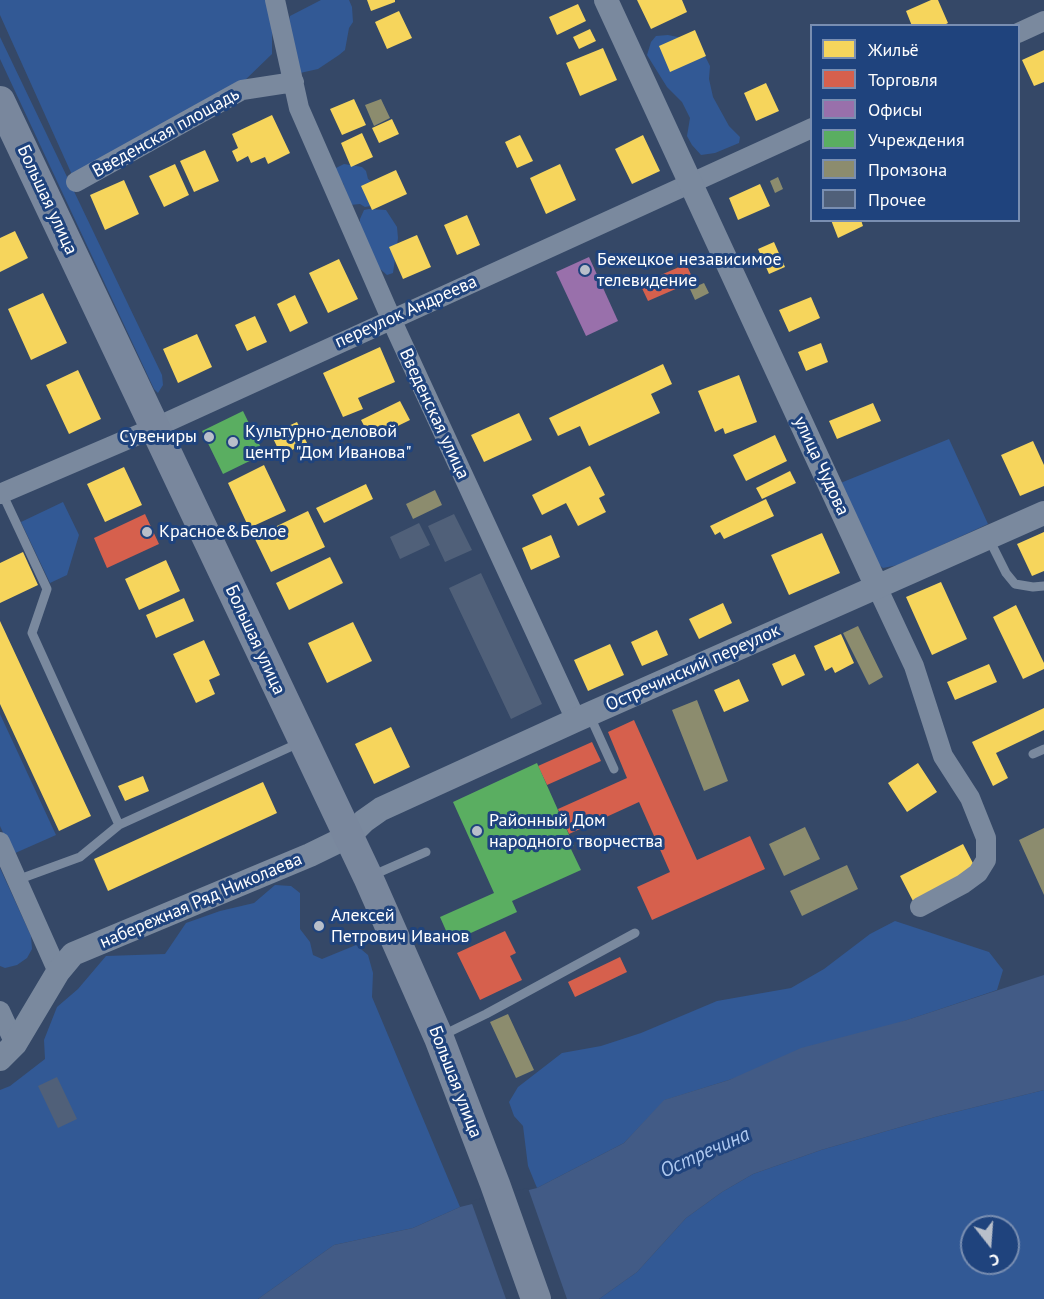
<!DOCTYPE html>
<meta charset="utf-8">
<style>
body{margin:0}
#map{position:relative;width:1044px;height:1299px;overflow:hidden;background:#354867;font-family:"PT Sans",sans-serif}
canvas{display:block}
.legend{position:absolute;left:810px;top:24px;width:210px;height:198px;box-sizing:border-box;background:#1f437d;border:2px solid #798eb1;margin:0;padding:8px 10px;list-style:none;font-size:18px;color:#fff}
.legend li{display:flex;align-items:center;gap:12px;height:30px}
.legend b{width:30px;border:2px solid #798eb1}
.north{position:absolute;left:960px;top:1215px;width:60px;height:60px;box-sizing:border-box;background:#1f437d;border:2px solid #798eb1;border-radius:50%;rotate:163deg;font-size:16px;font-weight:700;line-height:24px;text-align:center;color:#fff}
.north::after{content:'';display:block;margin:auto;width:21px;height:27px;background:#b8bfca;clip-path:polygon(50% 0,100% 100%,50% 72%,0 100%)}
</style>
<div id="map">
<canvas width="1044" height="1299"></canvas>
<ul class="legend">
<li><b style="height:16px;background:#f6d55c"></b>Жильё</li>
<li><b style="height:16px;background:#d6604d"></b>Торговля</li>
<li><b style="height:16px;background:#9970ab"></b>Офисы</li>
<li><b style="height:16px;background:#5aae61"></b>Учреждения</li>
<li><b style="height:16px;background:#8c8c6e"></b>Промзона</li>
<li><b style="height:16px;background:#506079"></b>Прочее</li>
</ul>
<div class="north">С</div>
</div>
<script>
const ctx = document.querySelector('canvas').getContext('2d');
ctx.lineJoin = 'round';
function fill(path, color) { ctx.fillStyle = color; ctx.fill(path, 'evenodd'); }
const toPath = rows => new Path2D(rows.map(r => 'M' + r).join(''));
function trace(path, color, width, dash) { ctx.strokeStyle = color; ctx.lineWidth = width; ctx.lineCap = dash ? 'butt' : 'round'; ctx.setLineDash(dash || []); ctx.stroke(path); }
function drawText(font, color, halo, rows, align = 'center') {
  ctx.font = font + ' "PT Sans",sans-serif'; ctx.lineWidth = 6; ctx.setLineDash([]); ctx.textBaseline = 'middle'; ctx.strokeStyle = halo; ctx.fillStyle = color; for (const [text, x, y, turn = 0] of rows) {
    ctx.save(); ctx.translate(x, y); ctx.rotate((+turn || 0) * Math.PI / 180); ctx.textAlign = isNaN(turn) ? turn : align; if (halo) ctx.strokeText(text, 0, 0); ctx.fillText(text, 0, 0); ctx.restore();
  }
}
fill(toPath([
 [0,0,268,0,272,31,272,54,241,84,73,177,0,15],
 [321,0,349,0,352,7,353,22,349,28,345,50,339,55,318,69,300,73,289,21,290,16],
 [668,35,687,39,704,54,710,66,709,79,713,97,729,126,740,137,739,143,715,153,701,155,692,145,687,136,690,118,682,102,667,87,647,55,651,42,656,36],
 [0,37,162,375,163,385,158,393,154,389,0,59],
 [344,164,362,167,366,171,368,179,380,188,376,205,365,207,360,204,350,205,343,183,335,180,334,175,336,168],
 [369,209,386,210,397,227,398,238,393,273,387,275,379,268,360,228,360,219,364,210],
 [949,439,988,524,898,565,883,568,872,559,838,484],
 [63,502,79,535,67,575,50,583,21,522],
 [0,714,56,835,13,854,0,826],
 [0,868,31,936,32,949,27,958,17,965,5,968,0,966],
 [275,885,291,886,300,893,300,929,310,942,313,955,322,959,356,945,368,955,373,973,372,997,460,1207,413,1228,334,1245,258,1299,0,1299,0,1090,10,1086,45,1059,44,1040,57,1007,78,989,106,956,165,954,186,923,220,911,254,903],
 [895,921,989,952,1003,970,997,990,729,1080,665,1100,624,1143,537,1188,528,1166,523,1126,514,1116,509,1102,518,1087,562,1053,601,1046,641,1033,717,1001,791,988,824,969,870,934],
 [1044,1090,1044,1299,599,1299,637,1272,686,1218,722,1192,753,1174,821,1150,935,1117],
 [972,1227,1008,1227,1008,1263,972,1263]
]), '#325995');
fill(toPath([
 [1044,975,1044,1090,935,1117,821,1150,753,1174,722,1192,686,1218,637,1272,599,1299,258,1299,334,1245,413,1228,460,1207,537,1188,624,1143,664,1100,729,1080,801,1048,907,1020]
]), '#425b86');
fill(toPath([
 [528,1188,567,1299,506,1299,471,1201]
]), '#354867');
fill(toPath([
 [367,0,395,0,395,2,371,11],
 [637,0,682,0,687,12,651,29],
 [931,0,938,0,948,23,942,26,912,26,906,11],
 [578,4,586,21,557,35,549,17],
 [399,11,412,38,387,49,375,22],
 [590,29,596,41,579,49,573,37],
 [695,30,706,56,670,72,659,46],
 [603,48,617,80,580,96,566,63],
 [1044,50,1044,82,1034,86,1022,60],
 [766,83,779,111,756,121,744,93],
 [354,99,366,125,342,135,330,109],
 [272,115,290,153,268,164,265,157,251,163,248,156,237,162,232,151,238,148,232,134],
 [392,119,399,134,379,143,372,128],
 [362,133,373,157,351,167,341,143],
 [520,135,533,161,517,168,505,142],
 [643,135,660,171,632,184,615,149],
 [205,150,219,181,194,192,180,161],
 [175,164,189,195,164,207,149,176],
 [560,164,576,200,546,214,530,178],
 [396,170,407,194,372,210,361,186],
 [124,180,139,214,105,230,90,195],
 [760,184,770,206,738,220,729,198],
 [467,215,480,245,457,255,444,225],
 [831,220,861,220,863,226,838,238],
 [15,231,28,258,0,272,0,238],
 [417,235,431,267,403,279,389,247],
 [774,242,785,267,769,274,758,249],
 [339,259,358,299,328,313,309,273],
 [43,293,67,343,31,360,8,309],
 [295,295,308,323,290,332,277,304],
 [811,297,820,318,789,332,779,310],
 [255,316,267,342,247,351,235,325],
 [197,334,212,367,178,383,163,349],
 [821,343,828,362,806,371,798,352],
 [380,347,395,382,358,398,363,409,343,417,323,373],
 [663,364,672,384,651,394,660,413,589,446,580,426,558,436,549,418],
 [78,370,101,419,69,434,46,385],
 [739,375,757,422,725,434,723,428,715,432,698,391],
 [400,401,410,420,371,439,361,420],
 [873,403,881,421,837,439,829,421],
 [519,413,532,440,484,462,471,435],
 [297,422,307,443,281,455,271,434],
 [775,435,787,461,746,481,733,455],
 [1033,441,1044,465,1044,486,1020,496,1001,455],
 [264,465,286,511,249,528,228,483],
 [590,466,605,495,599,498,606,512,578,526,566,503,542,515,532,495],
 [124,467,142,505,105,522,87,484],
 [790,471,796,483,762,499,756,488],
 [366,484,373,499,324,523,316,508],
 [766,499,774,516,724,539,720,532,715,535,710,526],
 [308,511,325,547,271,572,254,537],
 [1044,532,1044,571,1032,576,1017,544],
 [822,533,840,573,789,595,771,555],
 [551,535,560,557,531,570,522,548],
 [23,552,38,585,0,603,0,563],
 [330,557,343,583,289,610,276,583],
 [166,560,180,591,139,610,125,579],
 [941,582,967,639,932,655,906,597],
 [184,598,194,621,156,638,146,615],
 [723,603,732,623,699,639,689,619],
 [1016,605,1044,663,1044,669,1023,679,993,617],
 [0,621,91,816,59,831,0,704],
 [353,622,372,661,327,683,308,643],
 [657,630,668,655,642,666,631,642],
 [841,634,854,663,835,673,832,667,825,671,814,646],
 [204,640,220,675,209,680,215,694,196,703,173,654],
 [610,644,624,675,588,691,574,660],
 [795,654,805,675,782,686,772,664],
 [989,664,997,682,955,700,947,682],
 [739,679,749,701,724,712,714,690],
 [1044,708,1044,730,996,753,1008,778,993,786,972,742],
 [391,727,410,767,374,784,355,744],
 [918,763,937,792,907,812,888,783],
 [143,776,149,791,125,801,118,786],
 [263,782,277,813,108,891,94,859],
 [963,844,977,871,914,903,900,876]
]), '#f6d55c');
fill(toPath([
 [686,264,694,281,648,301,640,284],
 [145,514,159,544,107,568,94,538],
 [634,720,697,860,750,836,765,869,652,920,637,887,670,872,639,802,569,834,558,809,627,778,608,732],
 [592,742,601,761,547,785,538,766],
 [505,931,516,953,510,956,522,980,480,1000,457,953],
 [620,957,627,972,575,997,568,982]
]), '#d6604d');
fill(toPath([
 [589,257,618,321,586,336,556,272]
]), '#9970ab');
fill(toPath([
 [243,411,264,454,223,474,202,431],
 [537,763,574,846,570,847,581,870,512,901,517,912,451,942,440,917,494,893,453,802]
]), '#5aae61');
fill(toPath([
 [381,99,390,118,374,126,365,105],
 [778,177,783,189,775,193,770,181],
 [704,283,709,293,695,300,690,289],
 [435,490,442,505,413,519,406,504],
 [858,626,883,677,869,685,843,633],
 [697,700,728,781,704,791,672,710],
 [805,827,820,859,784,876,769,844],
 [1044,828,1044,895,1019,840],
 [847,865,858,889,802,916,790,891],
 [508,1014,534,1070,516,1078,490,1022]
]), '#8c8c6e');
fill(toPath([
 [454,514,472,550,445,562,428,526],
 [419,523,430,545,400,559,390,537],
 [481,573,542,704,511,719,449,588],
 [57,1077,77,1119,58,1128,38,1086]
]), '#506079');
trace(toPath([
 [2,493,47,589,32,633,119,825],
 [989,539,1006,573,1015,584,1033,587,1044,586],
 [589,714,614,769],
 [1033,754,1044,749],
 [371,876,426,852],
 [17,880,80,857,119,825,299,743],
 [441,1036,486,1014,635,933]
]), '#7a899e', 9);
trace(toPath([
 [275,0,299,108,397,332,576,720],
 [1018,33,1044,21],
 [76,182,242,90,294,82],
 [0,494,154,428,812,128],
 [877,587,914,666,943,756,970,798,986,838,986,860,978,873,963,884,920,907],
 [0,842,58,972],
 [0,1011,15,1044]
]), '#7a899e', 20);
trace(toPath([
 [606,0,877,587],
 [0,1059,15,1044,58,972,73,954,310,855,349,836,364,821,381,809,576,720,1044,513]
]), '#7a899e', 24);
trace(toPath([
 [0,101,368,877,439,1038,495,1184,536,1299]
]), '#79879d', 30);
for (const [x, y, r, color] of [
 [585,270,6,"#b8bfca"],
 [209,437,6,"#b8bfca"],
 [233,442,6,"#b8bfca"],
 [147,532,6,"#b8bfca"],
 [477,831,6,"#b8bfca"],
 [319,926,6,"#b8bfca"]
]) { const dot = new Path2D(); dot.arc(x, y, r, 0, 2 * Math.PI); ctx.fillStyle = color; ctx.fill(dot); trace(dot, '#1f437d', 2); }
drawText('18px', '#fff', '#1f437d', [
 ["Введенская площадь",166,133,-29],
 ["Большая улица",47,200,65],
 ["переулок Андреева",406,312,-24],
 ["Введенская улица",434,414,65],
 ["улица Чудова",821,466,65],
 ["Большая улица",255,640,65],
 ["Остречинский переулок",693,668,-24],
 ["набережная Ряд Николаева",201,901,-23],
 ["Большая улица",455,1082,69]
]);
drawText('18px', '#fff', '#1f437d', [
 ["Бежецкое независимое",597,260],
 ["телевидение",597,281],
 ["Культурно-деловой",245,432],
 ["центр \"Дом Иванова\"",245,453],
 ["Сувениры",197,437,"right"],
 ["Красное&Белое",159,532],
 ["Районный Дом",489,821],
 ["народного творчества",489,842],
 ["Алексей",331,916],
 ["Петрович Иванов",331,937]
], 'left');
drawText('italic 20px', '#aec8ef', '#1f437d', [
 ["Остречина",705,1153,-24]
]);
</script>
